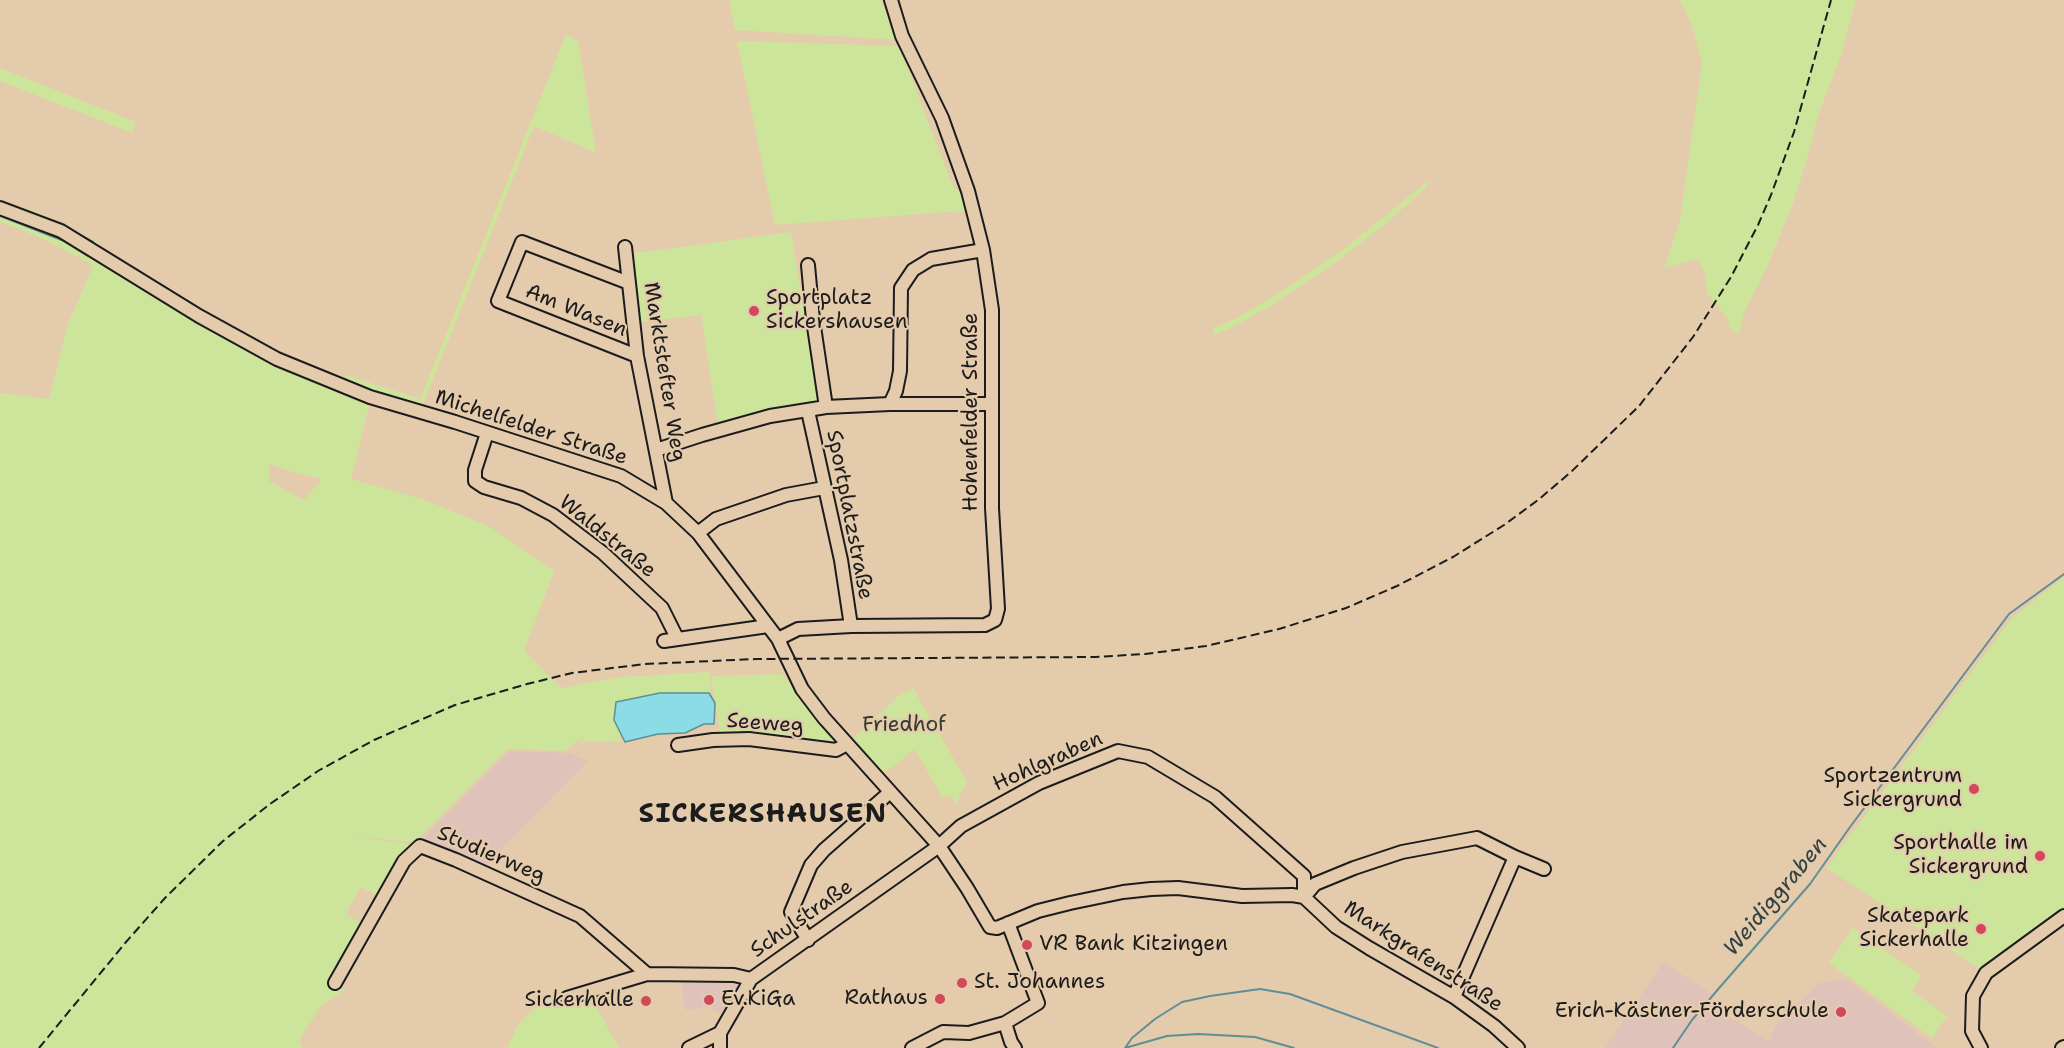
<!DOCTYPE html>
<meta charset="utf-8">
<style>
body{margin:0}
canvas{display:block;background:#e4cbac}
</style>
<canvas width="2064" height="1048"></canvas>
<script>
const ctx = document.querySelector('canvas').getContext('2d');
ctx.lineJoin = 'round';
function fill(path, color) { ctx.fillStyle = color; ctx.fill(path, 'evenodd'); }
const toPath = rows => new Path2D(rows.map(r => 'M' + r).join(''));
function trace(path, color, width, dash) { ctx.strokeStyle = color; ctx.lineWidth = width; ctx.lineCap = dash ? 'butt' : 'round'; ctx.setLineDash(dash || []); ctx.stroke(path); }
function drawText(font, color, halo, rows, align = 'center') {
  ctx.font = font + ' "Shantell Sans",sans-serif'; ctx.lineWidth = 4.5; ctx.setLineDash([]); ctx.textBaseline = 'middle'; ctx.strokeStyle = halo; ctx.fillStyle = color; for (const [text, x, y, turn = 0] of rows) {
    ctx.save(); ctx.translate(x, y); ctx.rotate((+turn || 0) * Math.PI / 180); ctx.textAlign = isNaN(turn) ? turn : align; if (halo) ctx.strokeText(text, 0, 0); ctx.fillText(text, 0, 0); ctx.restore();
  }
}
fill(toPath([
 [509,751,568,753,588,761,483,868,421,841],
 [1663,962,1712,994,1705,1001,1710,1005,1769,1041,1776,1025,1819,983,1846,979,1937,1048,1605,1048],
 [681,977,738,980,739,993,725,1016,708,1007,685,1010]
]), '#dfc3ba');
fill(toPath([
 [729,0,881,0,897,40,735,30],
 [1680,0,1856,0,1841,55,1817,119,1805,166,1793,203,1768,265,1743,315,1739,335,1730,329,1728,319,1707,293,1705,273,1698,259,1664,268,1680,220,1702,62,1692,26],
 [566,34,578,41,596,153,534,126,423,404,373,390,351,479,425,500,490,527,554,571,524,651,561,688,622,677,709,672,711,692,660,693,643,698,614,720,619,732,620,741,579,742,586,733,565,751,508,749,414,843,341,834,420,846,385,898,360,887,346,914,365,926,333,985,344,990,321,1006,299,1040,303,1048,0,1048,0,393,49,399,68,324,93,265,37,236,0,222,0,200,43,214,100,244,99,254,201,317,193,329,204,319,342,385,346,375,420,399],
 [269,464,296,473,322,479,304,500,269,481],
 [737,41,899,46,954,189,968,191,973,210,775,225],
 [0,68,136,122,132,133,0,81],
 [1429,180,1426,188,1385,224,1331,266,1267,308,1229,329,1213,335,1213,328,1237,318,1287,288,1349,245],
 [791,232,819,402,718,424,701,315,640,322,629,254],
 [2064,577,2064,916,1986,973,1826,868,2011,619],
 [781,674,837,736,833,745,747,733,720,733,711,676],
 [913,688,967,782,956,804,950,795,943,799,915,749,890,769,875,773,851,741,898,696],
 [1853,928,1922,976,1912,991,1947,1016,1932,1038,1829,963],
 [550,993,564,1000,589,994,619,1048,507,1048,518,1025]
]), '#cde59a');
const water = toPath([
 [660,693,709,693,715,703,714,724,704,724,685,733,658,734,625,742,614,720,616,702,660,693]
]);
fill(water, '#8bdce5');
trace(water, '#5f8f95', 1.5);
trace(toPath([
 [0,202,56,223],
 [0,216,64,241,88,256],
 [69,229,93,242],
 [1125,1048,1132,1038,1155,1019,1182,1002,1210,996,1260,989,1290,994,1438,1048],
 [1125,1048,1167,1036,1198,1034,1255,1037,1294,1048],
 [1673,1048,1692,1020,1720,987,1810,884,1850,827,2009,614,2064,574]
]), '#5f8f95', 2);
const minor = toPath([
 [0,208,61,231,199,316,277,359,370,397,455,422,621,476,666,503,698,533,778,639,802,689,824,718,939,846,967,888,990,927,997,928,1038,911,1070,903,1123,892,1151,889,1178,888,1242,896,1292,895,1304,897,1336,927,1369,948,1454,997,1494,1026,1518,1048],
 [625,247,637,356,666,503],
 [808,265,813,320,826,407],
 [629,283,522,242,498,301,637,356],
 [890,404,896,391,900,371,901,288,913,270,931,259,983,250],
 [808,411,841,560,851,626],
 [487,433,475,470,475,481,484,487,521,498,553,515,603,553,662,608,677,638],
 [656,450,702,435,770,416,826,407,890,404,991,404],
 [698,533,716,519,786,495,824,488],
 [778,639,798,629,851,626,985,625,995,620,998,609,992,508,992,310,983,250,968,191,942,118,902,36,891,0],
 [664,641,768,626],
 [678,745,713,740,749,739,836,750,847,744],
 [1304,897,1315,884,1354,868,1402,852,1477,838,1515,857,1544,869],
 [1008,923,1038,1003,1005,1023,1011,1042,1015,1048],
 [808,940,791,912,811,865,824,850,889,793],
 [335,983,404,861,420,846,456,860,580,916,647,974],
 [1454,997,1515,857],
 [567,998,647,974,734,975,751,979],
 [689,1048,720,1033],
 [720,1048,720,1033,751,979,939,846,961,826,1039,783,1118,751,1148,757,1215,797,1304,876,1304,897],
 [912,1048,943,1032,969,1033,1005,1023],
 [1981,1048,1972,1031,1973,996,1986,973,2064,916],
 [2062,1048,2064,1047]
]);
trace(minor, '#1c1c1c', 16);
trace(minor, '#e4cbac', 12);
trace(toPath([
 [39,1048,126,942,165,898,223,841,270,804,318,771,374,740,455,705,527,684,572,673,645,664,756,659,1095,657,1145,654,1206,646,1279,629,1346,608,1397,586,1453,557,1504,525,1538,500,1571,472,1639,406,1693,337,1731,277,1758,225,1771,195,1794,132,1831,0]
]), '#1c1c1c', 2, [9, 4.5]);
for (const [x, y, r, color] of [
 [754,311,6,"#d1495b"],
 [1974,789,6,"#d1495b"],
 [2040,856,6,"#d1495b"],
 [1981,929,6,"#d1495b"],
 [1027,945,6,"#d1495b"],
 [962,983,6,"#d1495b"],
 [940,999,6,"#d1495b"],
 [709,1000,6,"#d1495b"],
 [646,1001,6,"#d1495b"],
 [1841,1012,6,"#d1495b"]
]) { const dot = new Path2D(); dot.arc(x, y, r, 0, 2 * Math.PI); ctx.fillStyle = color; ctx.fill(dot); trace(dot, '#e4cbac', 2); }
drawText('21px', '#1c1c1c', '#e4cbac', [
 ["Sportplatz",766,299,"left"],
 ["Sickershausen",766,323,"left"],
 ["Sportzentrum",1962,777],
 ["Sickergrund",1962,801],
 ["Sporthalle im",2028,844],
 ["Sickergrund",2028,868],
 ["Skatepark",1969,917],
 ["Sickerhalle",1969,941],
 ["VR Bank Kitzingen",1039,945,"left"],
 ["St. Johannes",974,983,"left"],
 ["Rathaus",928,999],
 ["Ev.KiGa",721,1000,"left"],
 ["Sickerhalle",634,1001],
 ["Erich-Kästner-Förderschule",1829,1012]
], 'right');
drawText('21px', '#1c1c1c', '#e4cbac', [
 ["Am Wasen",576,311,22],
 ["Marktstefter Weg",664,372,81],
 ["Hohenfelder Straße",972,412,-90],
 ["Michelfelder Straße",531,428,18],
 ["Sportplatzstraße",849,515,79],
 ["Waldstraße",607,537,39],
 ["Seeweg",765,724,4],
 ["Hohlgraben",1048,762,-24],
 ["Studierweg",491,855,23],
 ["Schulstraße",802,919,-35],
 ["Markgrafenstraße",1423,957,33]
]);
drawText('21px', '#373a2f', '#e4cbac', [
 ["Friedhof",904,726]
]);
drawText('italic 22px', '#324244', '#e4cbac', [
 ["Weidiggraben",1776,897,-50]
]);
ctx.letterSpacing = '1.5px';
drawText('bold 27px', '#1c1c1c', '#e4cbac', [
 ["SICKERSHAUSEN",763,815]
]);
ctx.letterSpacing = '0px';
</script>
